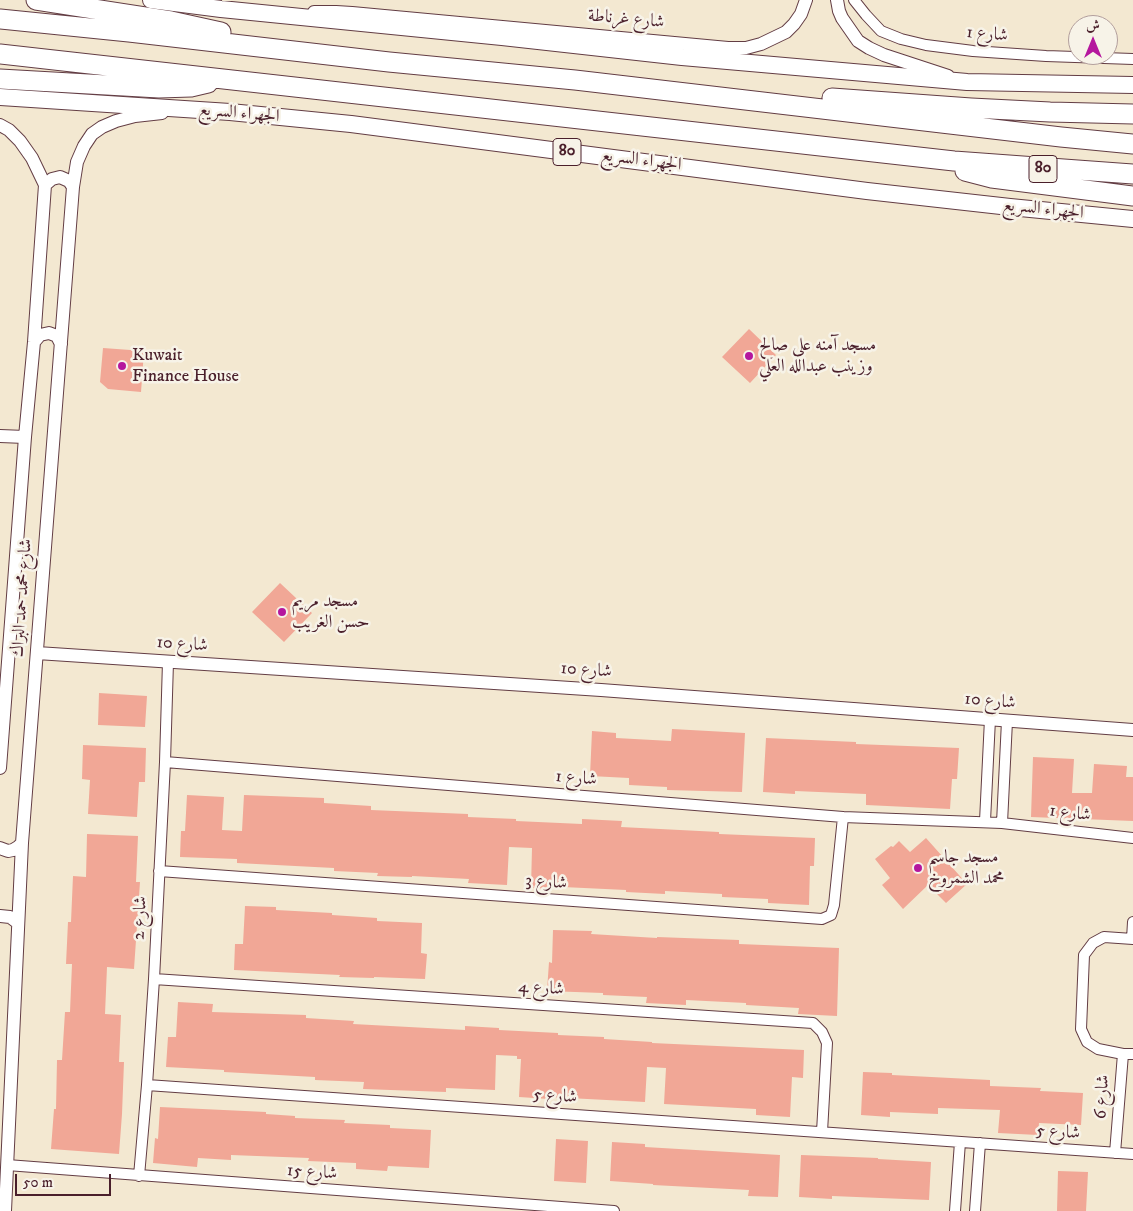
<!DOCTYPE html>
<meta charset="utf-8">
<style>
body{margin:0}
#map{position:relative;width:1133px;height:1211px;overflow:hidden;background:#f3e8d1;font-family:"IM FELL DW Pica",Amiri,serif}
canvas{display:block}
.north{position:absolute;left:1068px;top:15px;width:50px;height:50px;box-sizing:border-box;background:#f7f3e8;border:1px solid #b29e9c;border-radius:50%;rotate:0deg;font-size:14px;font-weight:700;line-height:20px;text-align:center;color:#4a1f2b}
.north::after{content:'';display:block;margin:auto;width:18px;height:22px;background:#b5179e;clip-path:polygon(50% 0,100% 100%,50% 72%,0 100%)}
.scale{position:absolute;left:15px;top:1174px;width:96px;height:22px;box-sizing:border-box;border:2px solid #4a1f2b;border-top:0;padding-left:6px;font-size:15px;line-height:18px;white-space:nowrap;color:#4a1f2b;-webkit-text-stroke:4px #f7f3e8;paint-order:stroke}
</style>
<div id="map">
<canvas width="1133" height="1211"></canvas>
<div class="north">ش</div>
<div class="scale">50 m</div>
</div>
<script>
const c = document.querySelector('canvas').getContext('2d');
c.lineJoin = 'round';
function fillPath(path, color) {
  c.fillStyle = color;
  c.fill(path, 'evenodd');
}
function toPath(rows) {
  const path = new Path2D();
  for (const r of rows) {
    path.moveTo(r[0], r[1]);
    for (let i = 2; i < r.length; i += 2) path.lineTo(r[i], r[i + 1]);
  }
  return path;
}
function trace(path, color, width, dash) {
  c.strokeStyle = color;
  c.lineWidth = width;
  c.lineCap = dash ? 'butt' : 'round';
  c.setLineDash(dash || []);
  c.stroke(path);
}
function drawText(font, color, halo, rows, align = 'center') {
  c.font = font + ' "IM FELL DW Pica",Amiri,serif';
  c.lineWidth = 5;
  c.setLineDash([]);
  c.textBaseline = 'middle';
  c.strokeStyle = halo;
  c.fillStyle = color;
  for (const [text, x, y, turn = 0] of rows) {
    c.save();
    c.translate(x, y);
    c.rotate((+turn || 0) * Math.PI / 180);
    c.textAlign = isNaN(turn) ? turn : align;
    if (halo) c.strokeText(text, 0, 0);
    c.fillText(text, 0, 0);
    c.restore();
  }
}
fillPath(toPath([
 [749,329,776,355,750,383,722,357],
 [103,348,144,351,141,392,108,389,100,382],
 [280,583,312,613,284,642,252,612],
 [99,693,147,696,145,727,98,725],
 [672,729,745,733,742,792,667,790,667,787,629,785,629,778,590,776,592,731,616,733,616,738,671,741],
 [766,738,856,742,856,744,959,748,957,779,952,779,950,809,866,805,866,794,795,791,795,794,763,792],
 [83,745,146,748,145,782,139,782,137,817,88,814,90,780,82,779],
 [1033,757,1074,759,1072,793,1092,793,1094,764,1127,766,1126,777,1133,777,1133,821,1031,817],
 [187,795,224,797,222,830,242,831,244,795,324,798,324,803,371,806,371,810,468,814,468,817,516,819,516,821,582,824,582,819,622,821,621,827,719,832,719,834,815,838,814,866,810,866,809,905,768,903,768,899,722,897,722,894,665,891,665,894,626,892,626,890,563,887,563,889,531,888,532,848,509,847,507,885,468,883,469,879,412,876,412,877,377,876,378,873,334,871,334,868,237,863,237,859,180,857,181,831,185,831],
 [87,834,138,836,136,882,140,882,134,969,107,967,105,1014,121,1015,119,1062,124,1062,122,1114,119,1154,51,1149,54,1109,56,1109,57,1060,62,1060,65,1012,70,1012,72,964,66,964,68,922,71,922,73,876,86,877],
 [926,838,967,884,946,903,928,885,903,909,882,885,890,878,875,859,891,846,893,847,899,841,910,852],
 [245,906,276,907,276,910,332,913,332,915,377,918,377,921,422,923,421,953,427,954,425,979,374,977,374,978,339,977,340,975,234,970,235,944,243,944],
 [553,930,592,931,591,934,657,938,657,937,739,940,739,944,839,948,837,1016,798,1014,799,1008,746,1005,746,1003,686,1000,686,1005,646,1003,647,997,603,995,603,993,547,991,549,962,552,963],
 [178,1002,213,1004,212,1012,306,1015,306,1018,354,1021,353,1024,465,1030,465,1026,499,1028,499,1030,558,1033,558,1035,604,1037,604,1039,652,1042,652,1043,804,1050,803,1078,792,1077,790,1117,756,1115,756,1109,664,1104,666,1068,647,1067,645,1102,549,1097,549,1099,519,1097,521,1059,517,1059,517,1056,496,1055,495,1090,446,1088,446,1092,363,1089,364,1082,315,1080,315,1077,224,1072,224,1070,166,1067,168,1037,176,1037],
 [863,1072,892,1073,892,1075,990,1080,990,1086,1041,1088,1040,1091,1083,1093,1081,1125,1039,1123,1038,1135,998,1133,1000,1110,938,1108,938,1114,890,1112,890,1117,861,1115],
 [160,1107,266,1112,266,1114,295,1116,295,1118,345,1120,344,1123,390,1125,390,1128,431,1130,429,1168,388,1166,387,1171,356,1169,356,1163,308,1161,309,1158,231,1155,231,1160,198,1158,197,1167,153,1163,155,1138,158,1139],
 [556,1139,588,1141,586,1183,554,1181],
 [612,1142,645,1144,645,1147,780,1155,778,1197,748,1196,749,1190,653,1185,653,1184,610,1181],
 [801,1155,878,1158,878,1159,931,1162,929,1200,832,1196,832,1199,799,1197],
 [1058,1171,1088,1172,1086,1211,1057,1211]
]), '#f1a796');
const minor = toPath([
 [854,0,866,15,881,31,901,39,926,45,973,51,1046,56,1133,59],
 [165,762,843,817,1002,823,1133,838],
 [985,821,990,719],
 [1002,823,1007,721],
 [159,871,822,919,831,915,834,905,843,817],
 [1132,939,1133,922],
 [1133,939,1104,937,1093,943,1084,955,1081,1029,1087,1042,1098,1049,1123,1054,1133,1054],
 [154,979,813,1023,822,1032,827,1043,822,1132],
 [147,1085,1133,1154],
 [1115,1153,1123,1054],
 [7,1165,614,1211],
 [139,1176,147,1085,154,979,165,762,168,662],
 [955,1211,960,1142],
 [975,1211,980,1143]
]);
const tertiary = toPath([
 [837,0,839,11,842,18,858,41,869,48,884,55,948,76],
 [314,12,336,12,352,13,728,48,746,48,761,44,786,32,794,24,801,14,806,0],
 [0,125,9,130,20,141,32,158,45,185,34,342,25,437,0,768],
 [45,185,52,179,60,177,69,181,73,187],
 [34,342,40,335,49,333,57,336,61,344],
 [0,436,25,437],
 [37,653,601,690,1133,730],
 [0,848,8,851,13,850,18,847,22,843],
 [0,916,10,917,18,923],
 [5,1211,22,843,73,187,77,162,84,146,92,134,102,127,116,121,135,116,162,113]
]);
const primary = toPath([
 [151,0,221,9,502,37,682,57,967,82,1133,85],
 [0,97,230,112,351,124,867,191,1010,207,1133,219]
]);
const motorway = toPath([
 [36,0,171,21,221,32],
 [0,19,129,32,389,62,575,80,1061,137,1133,144],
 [0,54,954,161,1133,174],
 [0,79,159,88,191,87,208,83],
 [832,98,971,108,1050,112,1133,114],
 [965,171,992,178,1133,196]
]);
trace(minor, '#633d44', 12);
trace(tertiary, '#633d44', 14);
trace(primary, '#633d44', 18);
trace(motorway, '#633d44', 21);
trace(minor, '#fff', 10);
trace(tertiary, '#fff', 12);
trace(primary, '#fff', 16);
trace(motorway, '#fff', 19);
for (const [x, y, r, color] of [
 [749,356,5,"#b5179e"],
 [122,366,5,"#b5179e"],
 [282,612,5,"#b5179e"],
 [918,868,5,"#b5179e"]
]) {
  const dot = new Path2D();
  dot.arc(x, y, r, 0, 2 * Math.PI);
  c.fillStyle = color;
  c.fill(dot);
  trace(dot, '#f7f3e8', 2);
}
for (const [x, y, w] of [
 [567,152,28],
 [1043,169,28]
]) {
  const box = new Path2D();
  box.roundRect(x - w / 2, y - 13.5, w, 27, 4);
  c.fillStyle = '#f7f3e8';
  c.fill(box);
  trace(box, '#4a1f2b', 1);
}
drawText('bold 16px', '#4a1f2b', null, [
 ["80",567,152],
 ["80",1043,169]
]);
drawText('18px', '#4a1f2b', '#f7f3e8', [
 ["شارع غرناطة",626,20,5],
 ["شارع 1",987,35,5],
 ["الجهراء السريع",239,114,5],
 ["الجهراء السريع",641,161,7],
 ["الجهراء السريع",1043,210,6],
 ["شارع محمد حمد البراك",23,598,-86],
 ["شارع 10",182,645,4],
 ["شارع 10",586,671,4],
 ["شارع 10",990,702,5],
 ["شارع 1",576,779,5],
 ["شارع 1",1070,814,7],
 ["شارع 3",546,883,4],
 ["شارع 2",141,918,-87],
 ["شارع 4",541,989,4],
 ["شارع 5",555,1097,4],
 ["شارع 6",1103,1097,-86],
 ["شارع 5",1058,1133,4],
 ["شارع 15",312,1173,4]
]);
drawText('18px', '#4a1f2b', '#f7f3e8', [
 ["مسجد آمنه علي صالح",759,346],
 ["وزينب عبدالله العلي",759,367],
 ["Kuwait",132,356],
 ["Finance House",132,377],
 ["مسجد مريم",292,602],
 ["حسن الغريب",292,623],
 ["مسجد جاسم",928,858],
 ["محمد الشمروخ",928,879]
], 'left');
</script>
